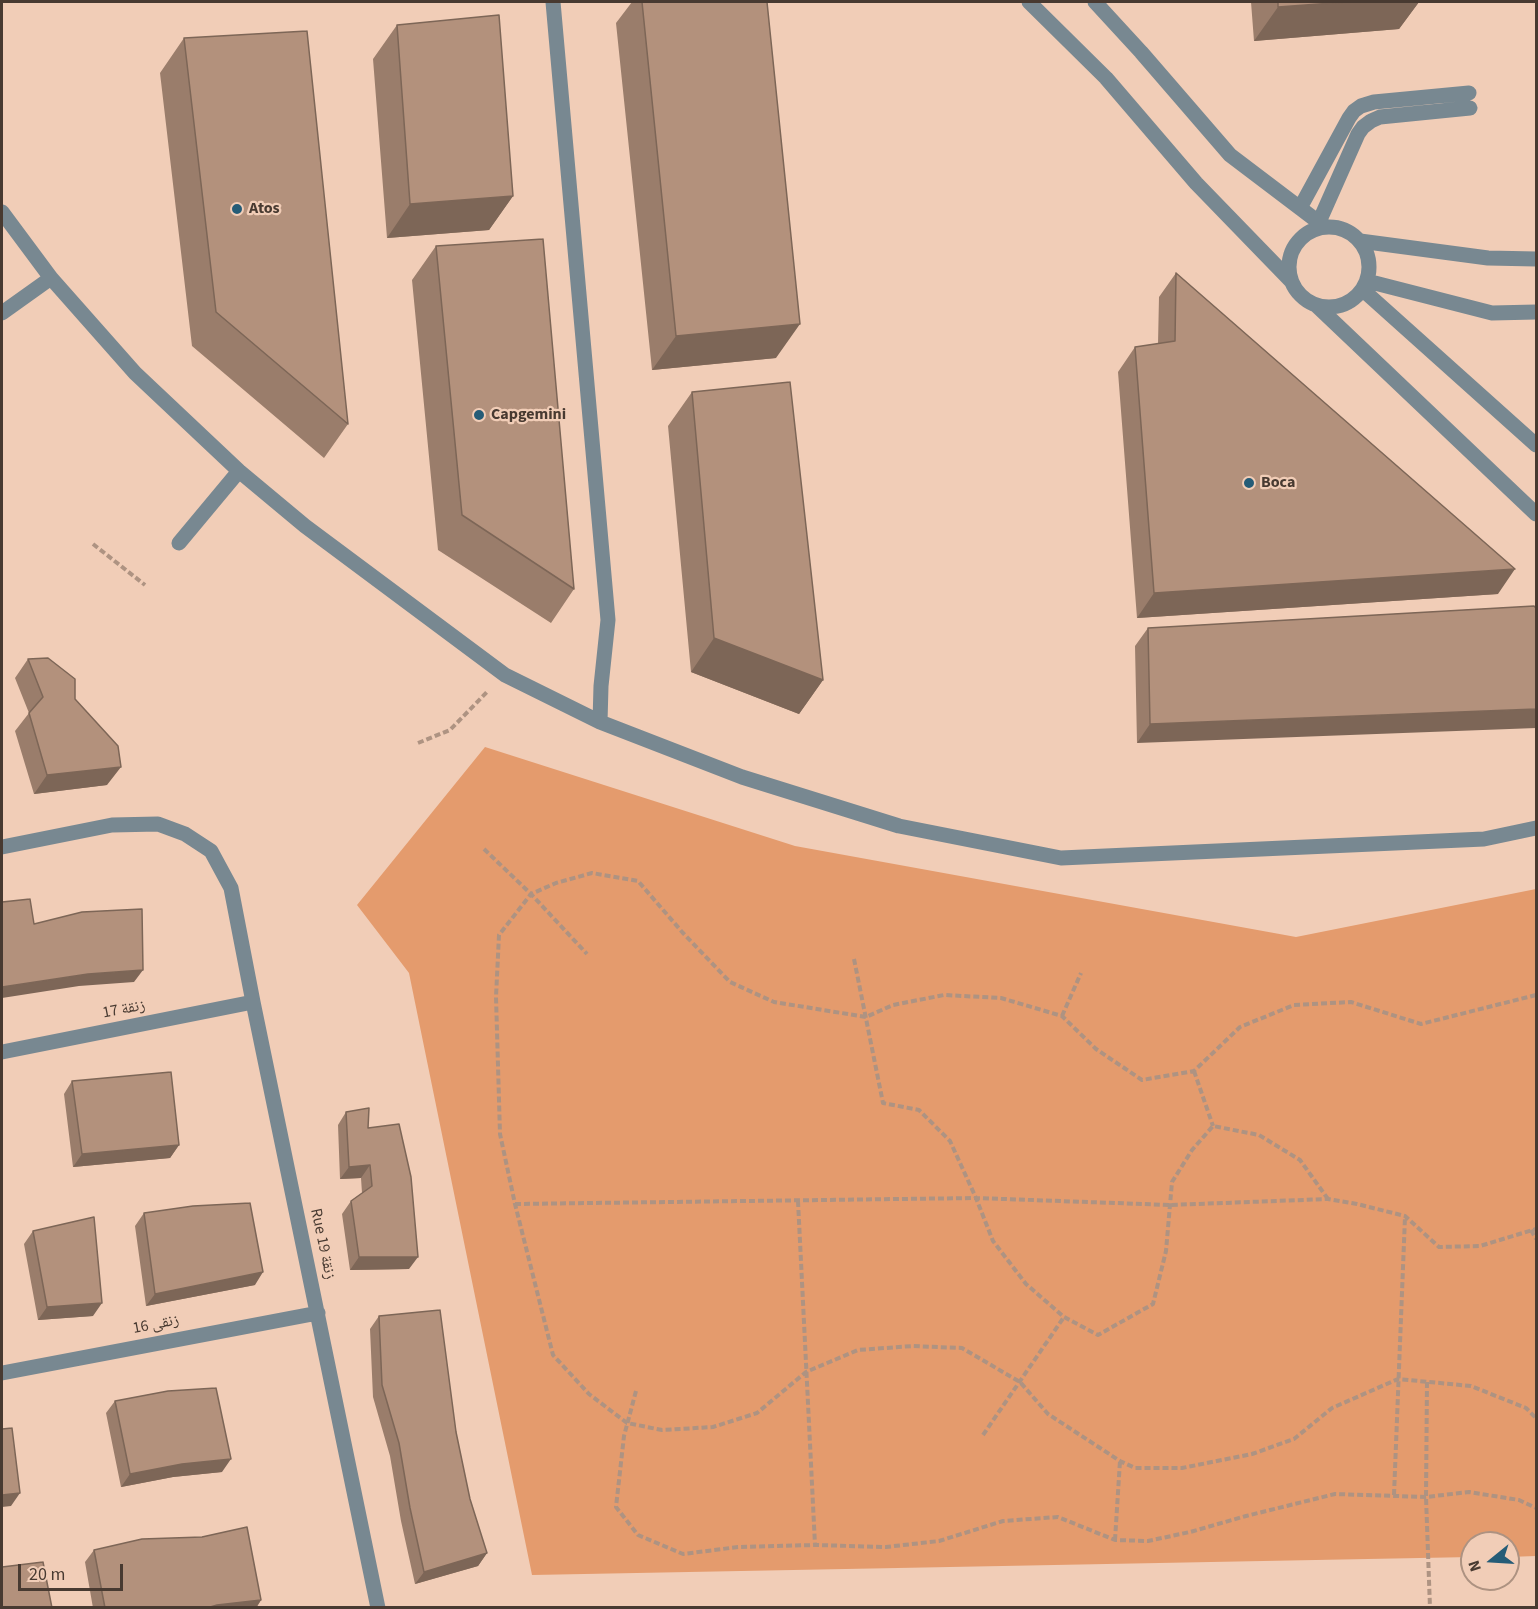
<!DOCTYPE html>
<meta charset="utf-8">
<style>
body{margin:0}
#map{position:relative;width:1538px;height:1609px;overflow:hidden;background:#f1cdb7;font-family:"Source Sans 3",sans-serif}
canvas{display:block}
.frame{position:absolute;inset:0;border:3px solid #483a31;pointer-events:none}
.north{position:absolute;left:1460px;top:1531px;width:60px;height:60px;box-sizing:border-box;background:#f1cdb7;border:2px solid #ad9281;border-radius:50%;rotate:252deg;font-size:16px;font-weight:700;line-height:24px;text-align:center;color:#483a31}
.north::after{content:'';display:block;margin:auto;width:21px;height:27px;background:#255c77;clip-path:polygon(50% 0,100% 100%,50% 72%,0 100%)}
.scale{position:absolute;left:18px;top:1564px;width:105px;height:27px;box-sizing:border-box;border:3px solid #483a31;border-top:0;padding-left:8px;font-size:18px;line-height:21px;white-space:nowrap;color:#483a31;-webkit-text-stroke:4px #f1cdb7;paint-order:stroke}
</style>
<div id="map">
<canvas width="1538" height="1609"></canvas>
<div class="frame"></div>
<div class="north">N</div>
<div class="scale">20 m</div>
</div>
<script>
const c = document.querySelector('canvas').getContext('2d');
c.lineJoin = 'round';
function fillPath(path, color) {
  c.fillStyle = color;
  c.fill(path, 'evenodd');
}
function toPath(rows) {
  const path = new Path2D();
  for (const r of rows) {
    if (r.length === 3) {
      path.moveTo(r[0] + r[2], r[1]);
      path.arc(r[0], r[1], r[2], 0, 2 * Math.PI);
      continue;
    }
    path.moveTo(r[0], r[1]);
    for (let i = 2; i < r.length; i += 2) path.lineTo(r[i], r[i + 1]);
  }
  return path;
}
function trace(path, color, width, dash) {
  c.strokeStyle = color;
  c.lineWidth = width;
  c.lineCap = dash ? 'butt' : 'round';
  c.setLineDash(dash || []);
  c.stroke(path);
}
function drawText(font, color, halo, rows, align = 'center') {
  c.font = font + ' "Source Sans 3","Noto Naskh Arabic",sans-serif';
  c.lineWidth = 4.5;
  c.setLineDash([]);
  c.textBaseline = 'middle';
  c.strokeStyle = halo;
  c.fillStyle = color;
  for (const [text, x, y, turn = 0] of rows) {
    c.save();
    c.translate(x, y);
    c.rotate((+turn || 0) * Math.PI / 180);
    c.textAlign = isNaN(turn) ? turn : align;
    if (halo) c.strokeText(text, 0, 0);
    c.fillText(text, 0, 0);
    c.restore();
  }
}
fillPath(toPath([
 [485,747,795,846,1296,937,1536,889,1536,1556,1508,1557,1508,1543,1472,1543,1472,1557,532,1575,409,973,357,905]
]), '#e49b6d');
trace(toPath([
 [93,544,145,585],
 [418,743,450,730,487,692],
 [484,849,531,894,587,954],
 [854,959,883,1103,919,1110,950,1141,976,1198,993,1241,1026,1284,1064,1317,1098,1335,1153,1304,1166,1251,1172,1182,1192,1150,1213,1126,1259,1135,1300,1160,1328,1199],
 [1536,995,1421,1024,1351,1002,1294,1005,1240,1027,1194,1071,1142,1080,1096,1049,1062,1016,1001,998,944,995,893,1005,866,1017,774,1002,730,982,683,933,638,881,592,873,556,883,531,894,499,935,496,997,500,1134,515,1204,553,1355,589,1394,627,1423,662,1430,713,1427,757,1413,806,1372,858,1350,913,1346,962,1348,1020,1382,1048,1414,1120,1461,1135,1468,1182,1468,1252,1454,1294,1439,1332,1408,1398,1379,1471,1386,1526,1408,1536,1418],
 [1062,1016,1081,973],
 [1194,1071,1213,1126],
 [798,1201,815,1545],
 [515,1204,976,1198,1170,1205,1328,1199,1357,1204,1405,1216,1439,1247,1480,1246,1536,1229],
 [1531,1230,1536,1239],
 [1427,1382,1426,1497,1430,1608],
 [636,1391,624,1436,616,1507,638,1535,683,1554,738,1547,815,1545,886,1547,939,1541,1003,1521,1058,1517,1115,1540,1148,1541,1190,1532,1246,1516,1335,1494,1426,1497,1469,1492,1519,1500,1536,1508],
 [983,1435,1064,1317],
 [1394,1495,1405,1217],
 [1115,1540,1120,1461]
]), '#ae9382', 4, [6, 3]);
trace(toPath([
 [553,2,608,620,601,686,600,722],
 [1029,2,1106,78,1196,183,1292,282],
 [1095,2,1141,52,1230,155,1325,227],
 [1300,208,1349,118,1354,111,1361,106,1374,102,1469,93],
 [2,212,51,278,135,373,239,471,305,526,505,675,600,722,742,777,899,826,1061,858,1484,839,1536,828],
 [1319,222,1358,134,1363,127,1371,121,1380,117,1470,108],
 [1329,267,40],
 [1360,241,1488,258,1536,259],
 [1367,281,1492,313,1536,312],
 [1363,290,1536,445],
 [1316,305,1536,514],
 [2,313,51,278],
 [179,543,239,471],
 [2,847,112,825,158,824,185,834,211,851,231,888,253,1002,378,1608],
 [2,1052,253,1002],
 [2,1373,318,1313]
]), '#788891', 15);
fillPath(toPath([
 [632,2,767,2,776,358,652,370,616,23],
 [1251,2,1419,2,1399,29,1254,41],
 [397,25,513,196,489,230,387,238,373,59],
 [184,38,348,424,324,458,192,346,160,73],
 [436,246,574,589,551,623,438,550,412,280],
 [1176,273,1498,594,1137,618,1118,372,1135,347,1158,344,1159,297],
 [692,392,823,680,799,714,691,672,668,426],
 [1534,606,1137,743,1135,646,1148,628],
 [28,659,75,699,107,785,34,794,15,731,29,713,15,678],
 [72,1081,179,1145,170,1158,73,1167,64,1094],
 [346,1112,368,1128,409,1269,350,1270,342,1214,351,1201,362,1193,361,1178,340,1179,338,1125],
 [144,1213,255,1285,146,1306,135,1226],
 [33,1231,93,1316,38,1320,24,1244],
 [379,1316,456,1432,470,1499,487,1553,478,1566,415,1584,401,1521,390,1456,373,1397,370,1329],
 [115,1401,222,1472,173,1477,121,1487,106,1413],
 [94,1550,261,1600,256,1608,93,1608,85,1562]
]), '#9a7d6b');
fillPath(toPath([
 [1346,2,1419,2,1399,29,1254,41,1278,7],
 [513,196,489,230,387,238,410,204],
 [800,324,776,358,652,370,676,336],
 [1515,569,1498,594,1137,618,1154,593],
 [714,638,823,680,799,714,691,672],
 [1536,709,1536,728,1137,743,1150,724],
 [121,767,107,785,34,794,47,775],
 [143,970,134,982,79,986,2,998,2,987,88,974],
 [179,1145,170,1158,73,1167,82,1154],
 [370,1165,361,1178,340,1179,349,1167],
 [359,1257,418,1257,409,1269,350,1270],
 [263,1272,255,1285,146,1306,155,1294],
 [102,1303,93,1316,38,1320,47,1307],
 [231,1459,222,1472,173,1477,121,1487,130,1474,182,1464],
 [20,1493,11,1506,2,1507,2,1495],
 [487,1553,478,1566,415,1584,424,1572],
 [261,1600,256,1608,207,1608,217,1605]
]), '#7d6657');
const building = toPath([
 [642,2,767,2,800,324,676,336,642,2],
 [1278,2,1346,2,1278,7,1278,2],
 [499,15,513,196,410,204,397,25,499,15],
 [307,31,348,424,216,312,184,38,307,31],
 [543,239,574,589,462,515,436,246,543,239],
 [1176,273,1515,569,1154,593,1135,347,1175,341,1176,273],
 [790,382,823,680,714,638,692,392,790,382],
 [1534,606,1536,608,1536,709,1150,724,1148,628,1534,606],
 [48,658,75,679,75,699,118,746,121,767,47,775,29,713,43,697,28,659,48,658],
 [30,899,34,924,82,912,142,909,143,970,88,974,2,987,2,902,30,899],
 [171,1072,179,1145,82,1154,72,1081,171,1072],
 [369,1108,368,1128,399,1124,411,1177,418,1257,359,1257,351,1201,372,1186,370,1165,349,1167,346,1112,369,1108],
 [250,1203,263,1272,155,1294,144,1213,193,1206,250,1203],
 [94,1217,102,1303,47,1307,33,1231,94,1217],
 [440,1310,456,1432,470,1499,487,1553,424,1572,410,1508,399,1443,382,1385,379,1316,440,1310],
 [216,1388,231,1459,182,1464,130,1474,115,1401,168,1391,216,1388],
 [12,1428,20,1493,2,1495,2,1429,12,1428],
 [247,1527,261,1600,217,1605,207,1608,105,1608,94,1550,142,1539,202,1537,247,1527],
 [43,1562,52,1608,2,1608,2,1567,43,1562]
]);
fillPath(building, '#b3917c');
trace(building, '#7d6657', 1.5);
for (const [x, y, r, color] of [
 [237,209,6,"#255c77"],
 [479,415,6,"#255c77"],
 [1249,483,6,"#255c77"]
]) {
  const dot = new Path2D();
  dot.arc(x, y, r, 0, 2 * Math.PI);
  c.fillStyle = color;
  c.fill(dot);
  trace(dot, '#f1cdb7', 2);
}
drawText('bold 16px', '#483a31', '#f1cdb7', [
 ["Atos",249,209],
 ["Capgemini",491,415],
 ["Boca",1261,483]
], 'left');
drawText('16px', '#483a31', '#f1cdb7', [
 ["زنقة 17",124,1010,-11],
 ["Rue 19 زنقة",322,1244,78],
 ["زنقى 16",156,1325,-11]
]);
</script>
